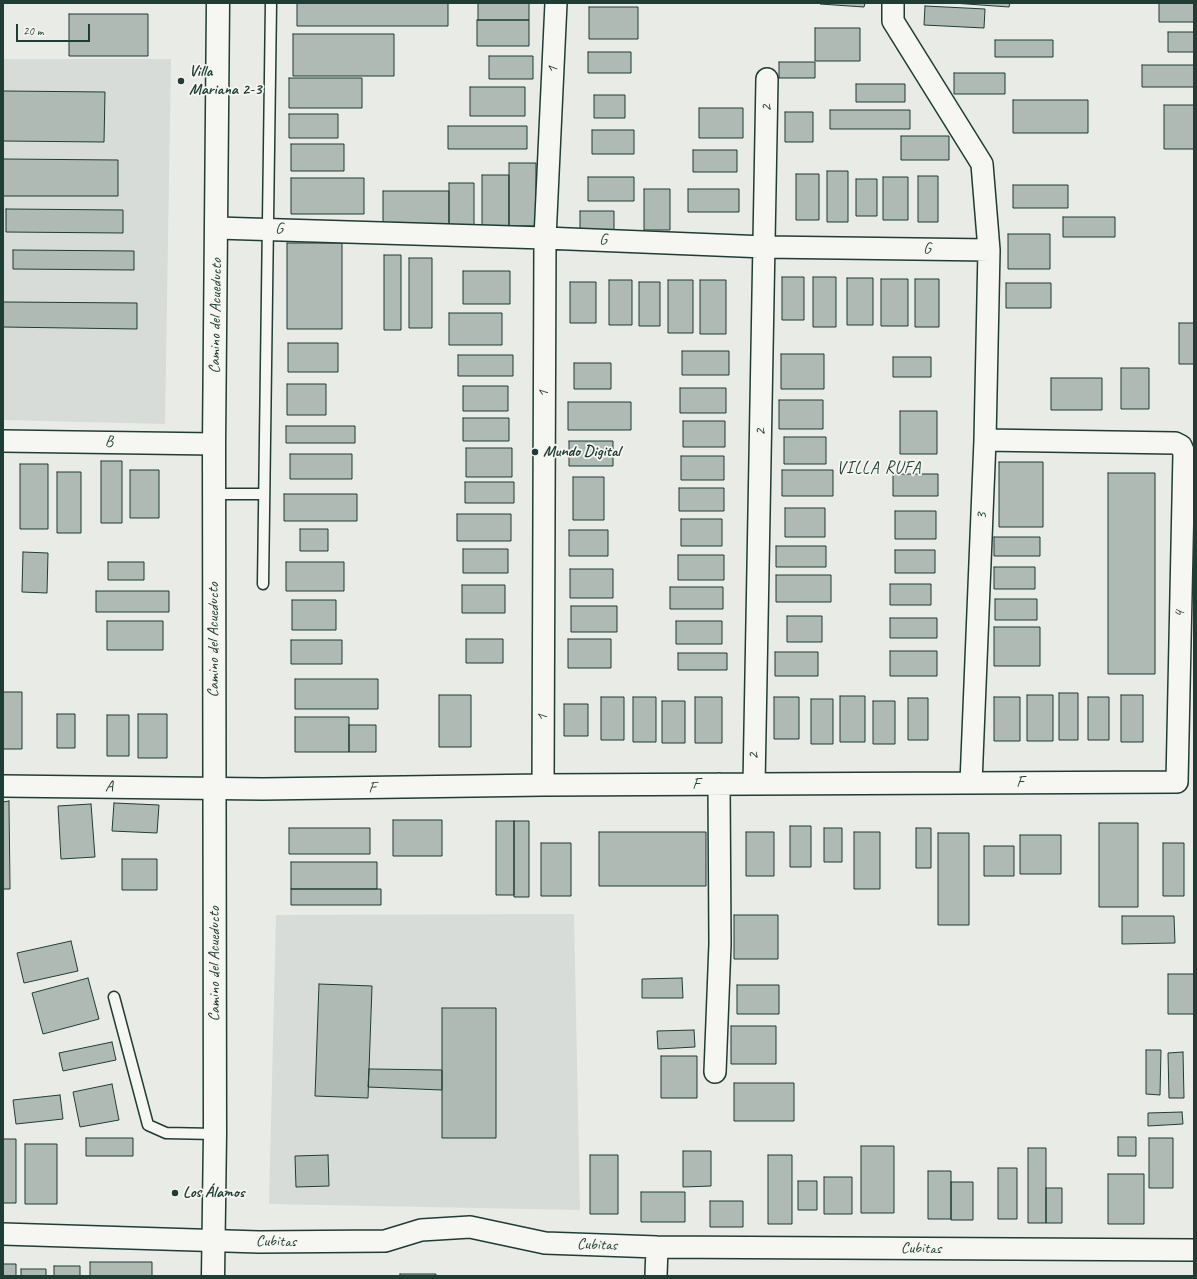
<!DOCTYPE html>
<meta charset="utf-8">
<style>
body{margin:0}
#map{position:relative;width:1197px;height:1279px;overflow:hidden;background:#e9ebe7;font-family:Caveat,sans-serif}
canvas{display:block}
.frame{position:absolute;inset:0;border:4px solid #1f3d34;pointer-events:none}
.scale{position:absolute;left:16px;top:24px;width:74px;height:18px;box-sizing:border-box;border:2px solid #1f3d34;border-top:0;padding-left:5px;font-size:12px;line-height:14px;white-space:nowrap;color:#1f3d34;-webkit-text-stroke:3px #f6f6f2;paint-order:stroke}
</style>
<div id="map">
<canvas width="1197" height="1279"></canvas>
<div class="frame"></div>
<div class="scale">20 m</div>
</div>
<script>
const c = document.querySelector('canvas').getContext('2d');
c.lineJoin = 'round';
function fillPath(path, color) {
  c.fillStyle = color;
  c.fill(path, 'evenodd');
}
function toPath(rows) {
  const path = new Path2D();
  for (const r of rows) {
    path.moveTo(r[0], r[1]);
    for (let i = 2; i < r.length; i += 2) path.lineTo(r[i], r[i + 1]);
  }
  return path;
}
function trace(path, color, width, dash) {
  c.strokeStyle = color;
  c.lineWidth = width;
  c.lineCap = dash ? 'butt' : 'round';
  c.setLineDash(dash || []);
  c.stroke(path);
}
function drawText(font, color, halo, rows, align = 'center') {
  c.font = font + ' Caveat,sans-serif';
  c.lineWidth = 3.5;
  c.setLineDash([]);
  c.textBaseline = 'middle';
  c.strokeStyle = halo;
  c.fillStyle = color;
  for (const [text, x, y, turn = 0] of rows) {
    c.save();
    c.translate(x, y);
    c.rotate((+turn || 0) * Math.PI / 180);
    c.textAlign = isNaN(turn) ? turn : align;
    if (halo) c.strokeText(text, 0, 0);
    c.fillText(text, 0, 0);
    c.restore();
  }
}
fillPath(toPath([
 [3,59,171,59,165,424,3,420],
 [574,914,580,1210,269,1204,276,915]
]), '#d8dcd8');
const building = toPath([
 [297,3,448,3,448,26,297,26,297,3],
 [478,3,529,3,529,20,478,20,478,3],
 [820,3,865,3,864,7,820,4,820,3],
 [953,3,1010,3,1009,7,953,3],
 [1159,3,1194,3,1194,22,1159,22,1159,3],
 [925,6,985,9,984,28,924,25,925,6],
 [589,7,638,7,638,39,589,39,589,7],
 [69,14,148,14,148,56,69,56,69,14],
 [477,20,529,20,529,46,477,46,477,20],
 [815,28,860,28,860,61,815,61,815,28],
 [1168,32,1194,32,1194,52,1168,52,1168,32],
 [293,34,394,34,394,76,293,76,293,34],
 [995,40,1053,40,1053,57,995,57,995,40],
 [588,52,631,52,631,73,588,73,588,52],
 [489,56,533,56,533,79,489,79,489,56],
 [779,62,815,62,815,78,779,78,779,62],
 [1142,65,1194,65,1194,87,1142,87,1142,65],
 [954,73,1005,73,1005,94,954,94,954,73],
 [289,78,362,78,362,108,289,108,289,78],
 [856,84,905,84,905,102,856,102,856,84],
 [470,87,525,87,525,116,470,116,470,87],
 [3,91,105,92,104,142,3,141,3,91],
 [594,95,625,95,625,118,594,118,594,95],
 [1013,100,1088,100,1088,133,1013,133,1013,100],
 [1164,105,1194,105,1194,149,1164,149,1164,105],
 [699,108,743,108,743,138,699,138,699,108],
 [830,110,910,110,910,129,830,129,830,110],
 [785,112,813,112,813,142,785,142,785,112],
 [289,114,338,114,338,138,289,138,289,114],
 [448,126,527,126,527,149,448,149,448,126],
 [592,130,634,130,634,154,592,154,592,130],
 [901,136,949,136,949,160,901,160,901,136],
 [291,144,344,144,344,171,291,171,291,144],
 [693,150,737,150,737,172,693,172,693,150],
 [3,159,118,160,118,196,3,196,3,159],
 [509,163,536,163,536,226,509,226,509,163],
 [827,171,848,171,848,222,827,222,827,171],
 [796,174,819,174,819,220,796,220,796,174],
 [482,175,509,175,509,226,482,226,482,175],
 [918,176,938,176,938,222,918,222,918,176],
 [588,177,634,177,634,201,588,201,588,177],
 [883,177,908,177,908,220,883,220,883,177],
 [291,178,364,178,364,214,291,214,291,178],
 [856,179,877,179,877,216,856,216,856,179],
 [449,183,474,183,474,226,449,226,449,183],
 [1013,185,1068,185,1068,208,1013,208,1013,185],
 [644,189,670,189,670,230,644,230,644,189],
 [688,189,739,189,739,212,688,212,688,189],
 [383,191,449,191,449,226,383,226,383,191],
 [6,209,123,210,123,233,6,232,6,209],
 [580,211,614,211,614,230,580,230,580,211],
 [1063,217,1115,217,1115,237,1063,237,1063,217],
 [1008,234,1050,234,1050,269,1008,269,1008,234],
 [287,243,342,243,342,329,287,329,287,243],
 [13,250,134,251,134,270,13,269,13,250],
 [384,255,401,255,401,330,384,330,384,255],
 [409,258,432,258,432,328,409,328,409,258],
 [463,271,510,271,510,304,463,304,463,271],
 [782,277,804,277,804,320,782,320,782,277],
 [813,277,836,277,836,327,813,327,813,277],
 [847,278,873,278,873,325,847,325,847,278],
 [881,279,908,279,908,326,881,326,881,279],
 [915,279,939,279,939,327,915,327,915,279],
 [609,280,632,280,632,325,609,325,609,280],
 [668,280,693,280,693,333,668,333,668,280],
 [700,280,726,280,726,334,700,334,700,280],
 [570,282,596,282,596,323,570,323,570,282],
 [639,282,660,282,660,326,639,326,639,282],
 [1006,283,1051,283,1051,308,1006,308,1006,283],
 [3,302,137,303,137,329,3,327,3,302],
 [449,313,502,313,502,345,449,345,449,313],
 [1179,323,1194,323,1194,364,1179,364,1179,323],
 [288,343,338,343,338,372,288,372,288,343],
 [682,351,729,351,729,375,682,375,682,351],
 [781,354,824,354,824,389,781,389,781,354],
 [458,355,513,355,513,376,458,376,458,355],
 [893,357,931,357,931,377,893,377,893,357],
 [574,363,611,363,611,389,574,389,574,363],
 [1121,368,1149,368,1149,409,1121,409,1121,368],
 [1051,378,1102,378,1102,410,1051,410,1051,378],
 [287,384,326,384,326,415,287,415,287,384],
 [463,386,508,386,508,411,463,411,463,386],
 [680,388,726,388,726,413,680,413,680,388],
 [779,400,823,400,823,429,779,429,779,400],
 [568,402,631,402,631,430,568,430,568,402],
 [900,411,937,411,937,454,900,454,900,411],
 [463,418,509,418,509,441,463,441,463,418],
 [683,421,725,421,725,447,683,447,683,421],
 [286,426,355,426,355,443,286,443,286,426],
 [784,437,826,437,826,464,784,464,784,437],
 [569,441,613,441,613,466,569,466,569,441],
 [466,448,512,448,512,477,466,477,466,448],
 [290,454,352,454,352,479,290,479,290,454],
 [681,456,724,456,724,480,681,480,681,456],
 [101,461,122,461,122,523,101,523,101,461],
 [999,462,1043,462,1043,527,999,527,999,462],
 [20,464,48,464,48,529,20,529,20,464],
 [130,470,159,470,159,518,130,518,130,470],
 [782,470,833,470,833,496,782,496,782,470],
 [57,472,81,472,81,533,57,533,57,472],
 [1108,473,1155,473,1155,674,1108,674,1108,473],
 [893,474,938,474,938,496,893,496,893,474],
 [573,477,604,477,604,520,573,520,573,477],
 [465,482,514,482,514,503,465,503,465,482],
 [679,488,724,488,724,511,679,511,679,488],
 [284,494,357,494,357,521,284,521,284,494],
 [785,508,825,508,825,537,785,537,785,508],
 [895,511,936,511,936,539,895,539,895,511],
 [457,514,511,514,511,541,457,541,457,514],
 [681,519,722,519,722,546,681,546,681,519],
 [300,529,328,529,328,551,300,551,300,529],
 [569,530,608,530,608,556,569,556,569,530],
 [994,537,1040,537,1040,556,994,556,994,537],
 [776,546,826,546,826,567,776,567,776,546],
 [463,549,508,549,508,573,463,573,463,549],
 [895,550,935,550,935,573,895,573,895,550],
 [23,552,48,553,47,593,22,592,23,552],
 [678,555,724,555,724,580,678,580,678,555],
 [108,562,144,562,144,580,108,580,108,562],
 [286,562,344,562,344,591,286,591,286,562],
 [994,567,1035,567,1035,589,994,589,994,567],
 [570,569,613,569,613,598,570,598,570,569],
 [776,575,831,575,831,602,776,602,776,575],
 [890,584,931,584,931,605,890,605,890,584],
 [462,585,505,585,505,613,462,613,462,585],
 [670,587,723,587,723,609,670,609,670,587],
 [96,591,169,591,169,612,96,612,96,591],
 [995,599,1037,599,1037,620,995,620,995,599],
 [292,600,336,600,336,630,292,630,292,600],
 [571,606,617,606,617,632,571,632,571,606],
 [787,616,822,616,822,642,787,642,787,616],
 [890,618,937,618,937,638,890,638,890,618],
 [107,621,163,621,163,650,107,650,107,621],
 [676,621,722,621,722,644,676,644,676,621],
 [994,627,1040,627,1040,666,994,666,994,627],
 [466,639,503,639,503,663,466,663,466,639],
 [568,639,611,639,611,668,568,668,568,639],
 [291,640,342,640,342,664,291,664,291,640],
 [890,651,937,651,937,676,890,676,890,651],
 [775,652,818,652,818,676,775,676,775,652],
 [678,653,727,653,727,670,678,670,678,653],
 [295,679,378,679,378,709,295,709,295,679],
 [3,692,22,692,22,749,3,749,3,692],
 [1059,693,1078,693,1078,740,1059,740,1059,693],
 [439,695,471,695,471,747,439,747,439,695],
 [1027,695,1053,695,1053,741,1027,741,1027,695],
 [1121,695,1143,695,1143,742,1121,742,1121,695],
 [840,696,865,696,865,742,840,742,840,696],
 [601,697,624,697,624,740,601,740,601,697],
 [633,697,656,697,656,742,633,742,633,697],
 [695,697,722,697,722,743,695,743,695,697],
 [774,697,799,697,799,739,774,739,774,697],
 [994,697,1020,697,1020,741,994,741,994,697],
 [1088,697,1109,697,1109,740,1088,740,1088,697],
 [908,698,928,698,928,740,908,740,908,698],
 [811,699,833,699,833,744,811,744,811,699],
 [662,701,685,701,685,743,662,743,662,701],
 [873,701,895,701,895,744,873,744,873,701],
 [564,704,588,704,588,736,564,736,564,704],
 [57,714,75,714,75,748,57,748,57,714],
 [138,714,167,714,167,758,138,758,138,714],
 [107,715,129,715,129,756,107,756,107,715],
 [295,717,349,717,349,752,295,752,295,717],
 [349,725,376,725,376,752,349,752,349,725],
 [9,801,10,889,3,889,3,802,9,801],
 [114,803,159,805,157,833,112,831,114,803],
 [91,804,95,857,61,859,58,806,91,804],
 [393,820,442,820,442,856,393,856,393,820],
 [496,821,514,821,514,895,496,895,496,821],
 [514,821,529,821,529,897,514,897,514,821],
 [1099,823,1138,823,1138,907,1099,907,1099,823],
 [790,826,811,826,811,867,790,867,790,826],
 [289,828,370,828,370,854,289,854,289,828],
 [824,828,842,828,842,862,824,862,824,828],
 [916,828,931,828,931,868,916,868,916,828],
 [599,832,706,832,706,886,599,886,599,832],
 [746,832,774,832,774,876,746,876,746,832],
 [854,832,880,832,880,889,854,889,854,832],
 [938,833,969,833,969,925,938,925,938,833],
 [1020,835,1061,835,1061,874,1020,874,1020,835],
 [541,843,571,843,571,896,541,896,541,843],
 [1163,843,1184,843,1184,896,1163,896,1163,843],
 [984,846,1014,846,1014,876,984,876,984,846],
 [122,859,157,859,157,890,122,890,122,859],
 [291,862,377,862,377,889,291,889,291,862],
 [291,889,381,889,381,905,291,905,291,889],
 [734,915,778,915,778,959,734,959,734,915],
 [1122,916,1174,916,1175,943,1122,944,1122,916],
 [71,941,78,971,24,983,17,953,71,941],
 [1168,974,1194,974,1194,1014,1168,1014,1168,974],
 [88,978,99,1019,43,1034,32,993,88,978],
 [682,978,683,998,642,998,642,979,682,978],
 [319,984,372,986,368,1098,315,1096,319,984],
 [737,985,779,985,779,1014,737,1014,737,985],
 [442,1008,496,1008,496,1138,442,1138,442,1008],
 [731,1026,776,1026,776,1064,731,1064,731,1026],
 [694,1030,695,1047,658,1049,657,1031,694,1030],
 [112,1042,116,1060,63,1071,59,1053,112,1042],
 [1146,1050,1161,1050,1160,1095,1146,1094,1146,1050],
 [1183,1052,1184,1098,1169,1098,1168,1053,1183,1052],
 [661,1056,697,1056,697,1098,661,1098,661,1056],
 [369,1069,442,1070,442,1090,368,1087,369,1069],
 [734,1083,794,1083,794,1121,734,1121,734,1083],
 [112,1084,119,1120,80,1127,73,1092,112,1084],
 [60,1095,63,1119,16,1124,13,1100,60,1095],
 [1182,1112,1183,1124,1148,1126,1148,1113,1182,1112],
 [1118,1137,1136,1137,1136,1156,1118,1156,1118,1137],
 [86,1138,133,1138,133,1156,86,1156,86,1138],
 [1149,1138,1173,1138,1173,1188,1149,1188,1149,1138],
 [3,1139,16,1139,16,1203,3,1203,3,1139],
 [25,1144,57,1144,57,1204,25,1204,25,1144],
 [861,1146,894,1146,894,1213,861,1213,861,1146],
 [1028,1148,1046,1148,1046,1223,1028,1223,1028,1148],
 [683,1151,711,1151,711,1186,683,1187,683,1151],
 [328,1155,329,1186,296,1187,295,1156,328,1155],
 [590,1155,618,1155,618,1214,590,1214,590,1155],
 [768,1155,792,1155,792,1224,768,1224,768,1155],
 [998,1168,1017,1168,1017,1219,998,1219,998,1168],
 [928,1171,951,1171,951,1219,928,1219,928,1171],
 [1108,1174,1144,1174,1144,1224,1108,1224,1108,1174],
 [824,1177,852,1177,852,1214,824,1214,824,1177],
 [798,1181,817,1181,817,1210,798,1210,798,1181],
 [951,1182,973,1182,973,1220,951,1220,951,1182],
 [1046,1188,1062,1188,1062,1223,1046,1223,1046,1188],
 [641,1192,685,1192,685,1222,641,1222,641,1192],
 [710,1201,743,1201,743,1227,710,1227,710,1201],
 [90,1262,152,1262,152,1276,90,1276,90,1262],
 [3,1264,16,1264,16,1276,3,1276,3,1264],
 [54,1266,80,1266,80,1276,54,1276,54,1266],
 [21,1269,46,1269,46,1276,21,1276,21,1269],
 [400,1274,436,1274,436,1276,400,1276,400,1274]
]);
fillPath(building, '#b0bab5');
trace(building, '#1f3d34', 1);
const lane = toPath([
 [214,494,264,494],
 [263,584,271,3],
 [114,997,148,1125,166,1133,215,1134]
]);
const street = toPath([
 [893,3,893,21,982,164,989,250,985,440,971,783],
 [217,228,545,238,765,247,989,250],
 [3,441,214,444],
 [754,784,767,79],
 [543,785,545,238,556,3],
 [3,786,263,789,543,785,1177,782,1184,453,1181,446,1175,443,985,440],
 [715,1072,720,944,719,784],
 [3,1234,259,1242,385,1241,421,1230,470,1227,545,1243,657,1247,1194,1250],
 [656,1276,657,1247]
]);
const secondary = toPath([
 [213,1276,215,1134,214,444,218,3]
]);
trace(lane, '#1f3d34', 13);
trace(street, '#1f3d34', 24);
trace(secondary, '#1f3d34', 25);
trace(lane, '#f6f6f2', 10);
trace(street, '#f6f6f2', 21);
trace(secondary, '#f6f6f2', 22);
for (const [x, y, r, color] of [
 [181,81,4,"#1f3d34"],
 [535,452,4,"#1f3d34"],
 [175,1193,4,"#1f3d34"]
]) {
  const dot = new Path2D();
  dot.arc(x, y, r, 0, 2 * Math.PI);
  c.fillStyle = color;
  c.fill(dot);
  trace(dot, '#f6f6f2', 1.5);
}
drawText('16px', '#1f3d34', '#f6f6f2', [
 ["1",553,70,-87],
 ["2",767,108,-89],
 ["G",279,229,2],
 ["G",603,240,2],
 ["G",927,249,1],
 ["Camino del Acueducto",216,316,-89],
 ["1",544,394,-90],
 ["2",761,432,-89],
 ["B",109,442,1],
 ["3",982,516,-88],
 ["4",1180,614,-89],
 ["Camino del Acueducto",214,640,-90],
 ["1",543,718,-90],
 ["2",754,756,-89],
 ["F",1020,782],
 ["F",696,784],
 ["A",109,787,1],
 ["F",372,788,-1],
 ["Camino del Acueducto",215,964,-90],
 ["Cubitas",276,1242],
 ["Cubitas",597,1245,2],
 ["Cubitas",921,1249]
]);
drawText('bold 16px', '#1f3d34', '#f6f6f2', [
 ["Villa",189,72],
 ["Mariana 2-3",189,90],
 ["Mundo Digital",543,452],
 ["Los Álamos",183,1193]
], 'left');
c.letterSpacing = '1px';
drawText('17px', '#1f3d34', '#f6f6f2', [
 ["VILLA RUFA",879,469]
]);
c.letterSpacing = '0px';
</script>
